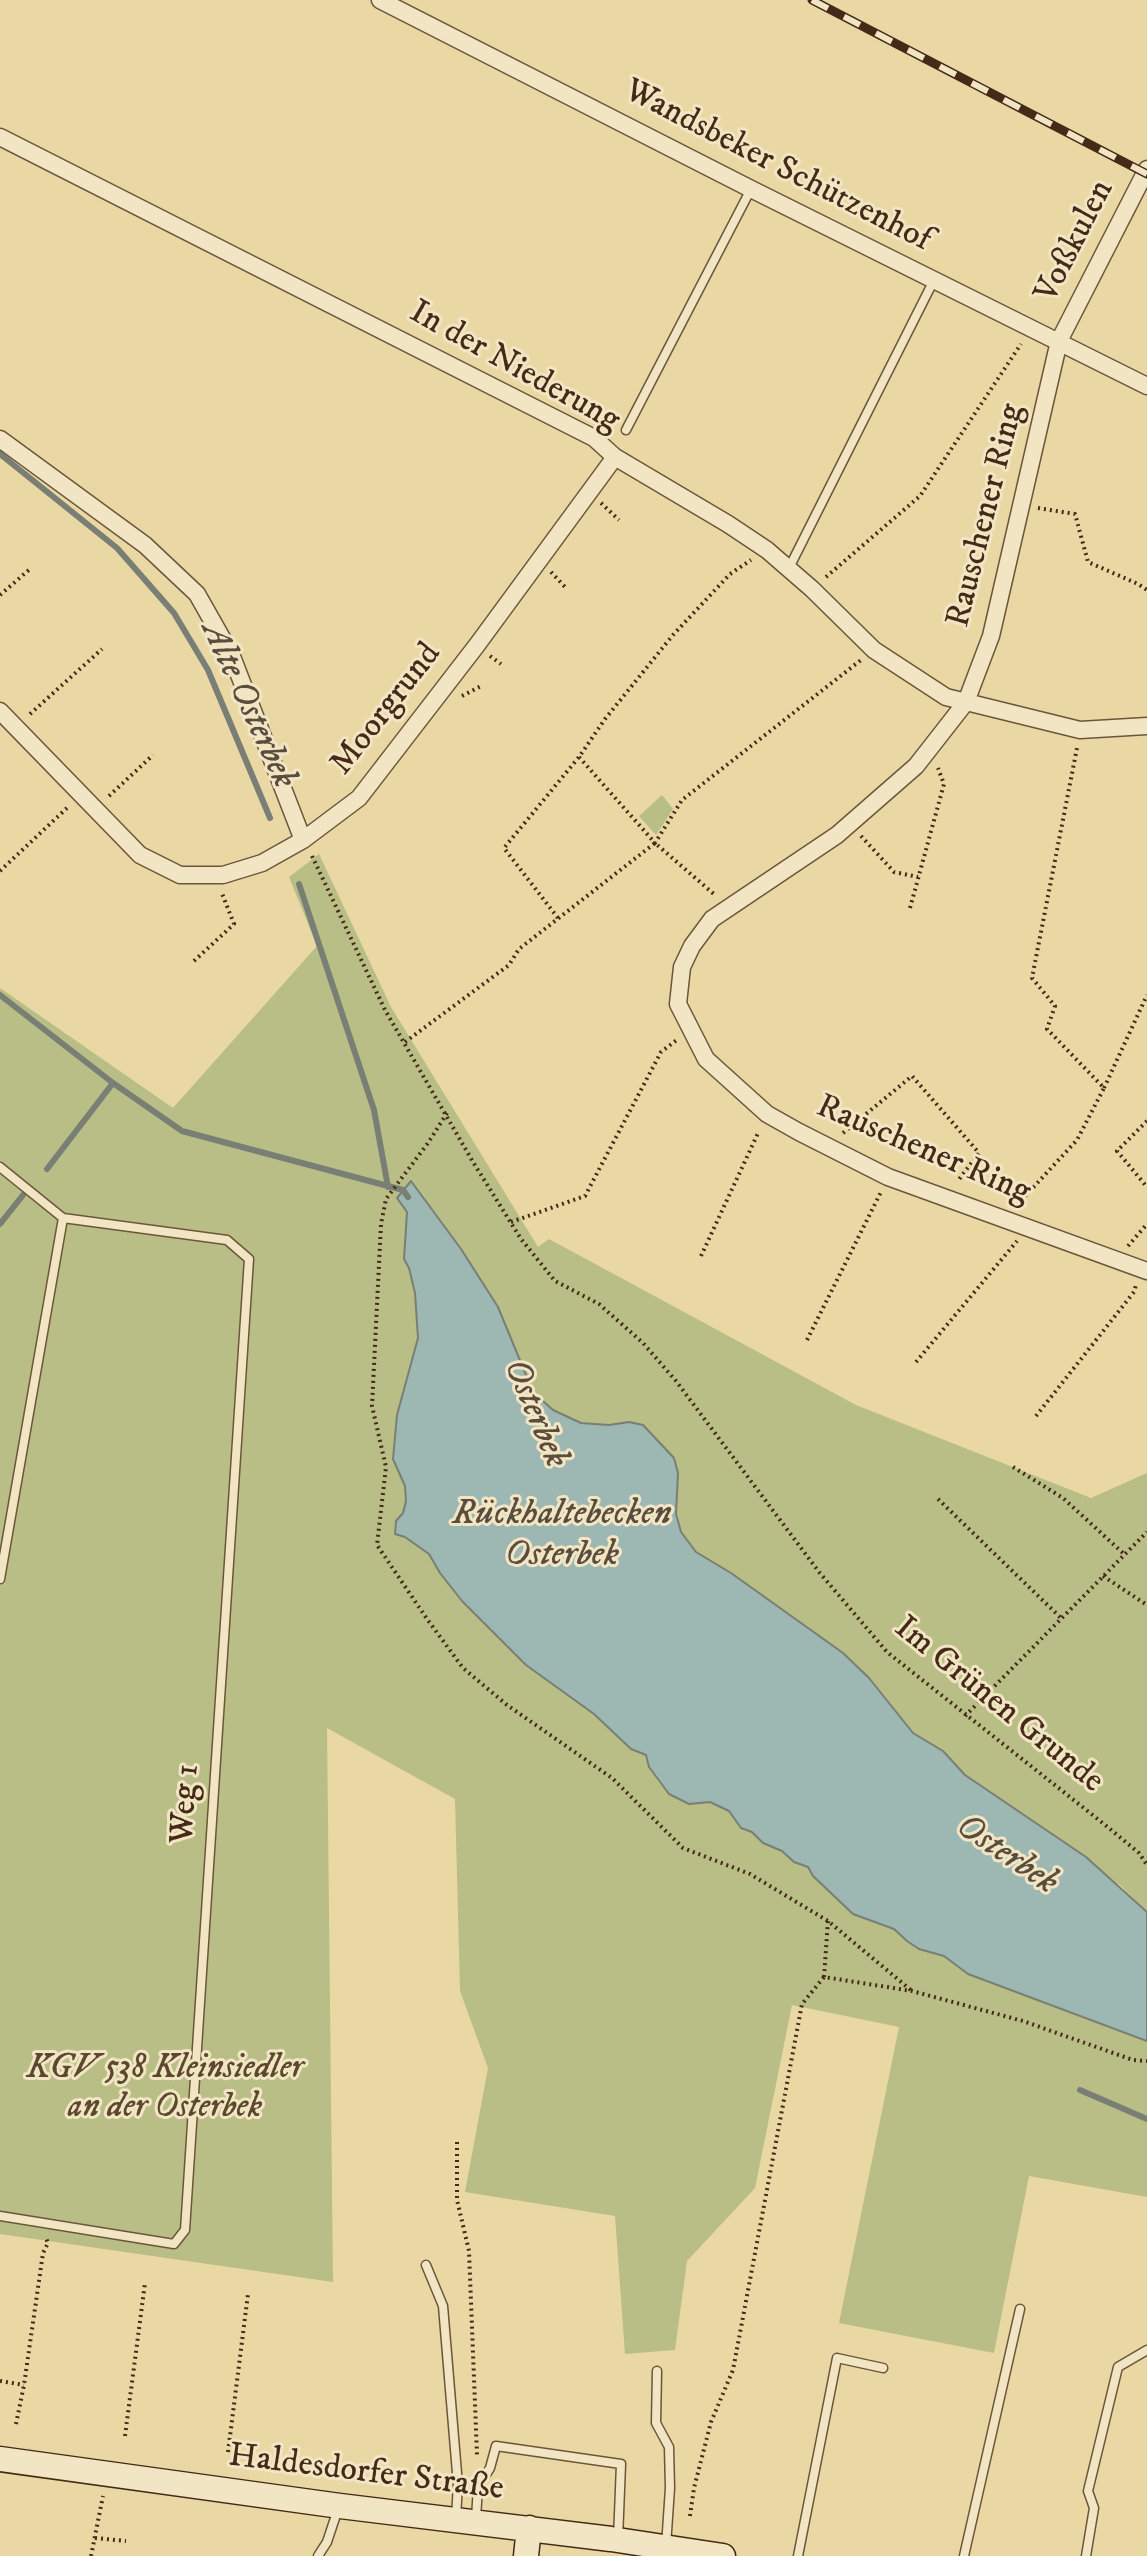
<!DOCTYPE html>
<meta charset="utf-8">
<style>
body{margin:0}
canvas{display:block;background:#e9d7a4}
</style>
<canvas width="1147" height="2556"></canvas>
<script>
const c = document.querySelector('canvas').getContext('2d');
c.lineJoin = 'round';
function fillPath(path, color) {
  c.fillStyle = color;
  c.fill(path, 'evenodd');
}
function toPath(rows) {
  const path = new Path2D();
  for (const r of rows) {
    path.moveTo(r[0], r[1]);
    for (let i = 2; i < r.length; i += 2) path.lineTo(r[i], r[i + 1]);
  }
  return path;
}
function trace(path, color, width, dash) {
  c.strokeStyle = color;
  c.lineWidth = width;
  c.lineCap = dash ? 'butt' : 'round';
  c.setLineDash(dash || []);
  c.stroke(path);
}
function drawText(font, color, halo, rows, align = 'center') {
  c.font = font + ' "IM FELL DW Pica",serif';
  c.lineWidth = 6;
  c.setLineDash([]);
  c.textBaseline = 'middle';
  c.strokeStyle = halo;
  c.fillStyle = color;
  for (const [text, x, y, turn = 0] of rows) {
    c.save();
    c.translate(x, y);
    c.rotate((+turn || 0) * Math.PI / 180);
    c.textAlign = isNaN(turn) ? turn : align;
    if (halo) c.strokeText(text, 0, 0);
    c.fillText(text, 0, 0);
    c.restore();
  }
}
fillPath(toPath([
 [662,795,673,809,656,835,639,816],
 [319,854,391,1007,538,1247,549,1239,856,1405,1091,1498,1147,1473,1147,1912,1121,1886,965,1775,943,1751,913,1733,869,1678,843,1653,731,1573,696,1552,681,1532,676,1514,678,1473,629,1422,609,1425,581,1423,553,1410,533,1392,411,1182,397,1198,407,1212,404,1259,409,1268,415,1293,418,1338,397,1415,400,1473,405,1486,406,1501,403,1513,396,1521,395,1534,405,1537,429,1554,440,1573,462,1601,526,1665,594,1714,631,1749,646,1755,649,1767,659,1783,689,1804,710,1802,729,1811,741,1828,752,1832,763,1843,782,1851,794,1862,808,1867,813,1876,853,1914,894,1929,907,1941,919,1949,944,1956,968,1974,1147,2041,1147,2197,1029,2176,994,2353,839,2323,899,2027,792,2005,755,2188,687,2261,675,2350,625,2354,615,2216,465,2192,488,2068,460,1991,455,1799,327,1728,333,2282,0,2234,0,988,173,1108,317,946,289,877]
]), '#b8be85');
const water = toPath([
 [411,1181,461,1249,498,1307,533,1392,553,1410,581,1423,609,1425,629,1422,643,1425,674,1458,678,1473,676,1514,681,1532,696,1552,731,1573,843,1653,869,1678,913,1733,943,1751,965,1775,1086,1857,1147,1912,1147,2041,968,1974,944,1956,919,1949,907,1941,894,1929,853,1914,813,1876,808,1867,794,1862,782,1851,763,1843,752,1832,741,1828,729,1811,710,1802,689,1804,669,1794,649,1767,646,1755,631,1749,594,1714,526,1665,462,1601,440,1573,429,1554,405,1537,395,1534,396,1521,403,1513,406,1501,405,1486,393,1459,397,1415,418,1338,415,1293,409,1268,404,1259,407,1212,397,1198,411,1181]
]);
fillPath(water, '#9db7b2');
trace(water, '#797f74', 2);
trace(toPath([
 [0,454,117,548,174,613,208,670,270,818],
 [299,884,374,1110,388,1187],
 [0,995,113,1083,182,1131,403,1190,408,1197],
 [47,1169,113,1083],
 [0,1224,23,1195],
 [1080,2090,1147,2119]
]), '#797f74', 6);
const lane = toPath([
 [626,430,751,189],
 [789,568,934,280],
 [0,1167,63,1218,227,1240,249,1259,185,2230,174,2244,0,2216],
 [0,1579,63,1218],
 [426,2265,443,2306,458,2485,456,2517],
 [657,2371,656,2423,669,2447,670,2488,666,2546],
 [476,2518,478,2487,490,2468,496,2446,621,2464,618,2539],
 [318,2556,327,2542,338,2509],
 [798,2556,837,2358,883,2368],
 [964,2556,1020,2309],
 [1086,2556,1094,2508,1088,2491,1118,2367,1147,2350]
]);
const street = toPath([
 [380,0,751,189,1147,386],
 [0,137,594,438,615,457,728,524,767,550,812,589,874,650,946,697,1080,730,1147,726],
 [1147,169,1059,341,991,636,966,702,916,766,837,835,712,919,692,946,682,967,678,1004,706,1059,767,1114,799,1132,888,1177,1147,1271],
 [0,439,145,545,197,594,231,654,303,840],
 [0,711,140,855,180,875,223,875,262,863,303,840,359,798,477,645,615,457]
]);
const secondary = toPath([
 [0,2459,340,2506,611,2539,723,2556],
 [526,2556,529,2528]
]);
trace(lane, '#6d553a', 11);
trace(street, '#6d553a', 19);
trace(secondary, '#442a17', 27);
trace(toPath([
 [601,503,619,520],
 [1038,508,1075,514,1088,562,1138,584,1147,590],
 [551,572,566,588],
 [826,577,920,496,1021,344],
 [0,595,30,569],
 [490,656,501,664],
 [462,696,481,686],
 [30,714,102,649],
 [579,757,655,843,682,800,861,660],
 [109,796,153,755],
 [861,836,894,872,918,877],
 [312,856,385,1010,473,1162,521,1239,555,1281,599,1304,643,1343,676,1381,819,1572,887,1652,1104,1824,1139,1853,1147,1865],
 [0,871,68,807],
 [910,908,944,784,938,768],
 [558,918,504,848,579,757,605,719,673,635,730,574,751,560],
 [194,961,234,924,221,891],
 [405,1042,509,965,519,949,655,843,715,895],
 [1104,1088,1147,995],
 [447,1113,428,1143,386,1199,381,1224,372,1406,386,1467,377,1545,427,1619,463,1668,507,1705,612,1778,683,1848,750,1874,828,1921,912,1991],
 [1147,1121,1117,1151,1147,1187],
 [843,1133,912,1076,979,1153,957,1182],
 [1017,1205,1077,1140,1104,1088,1047,1029,1055,1006,1032,978,1077,748],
 [511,1222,585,1196,661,1052,678,1039],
 [1128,1246,1147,1224],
 [701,1256,759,1131],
 [807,1340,881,1192],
 [916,1362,1017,1241],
 [1036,1416,1134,1292,1136,1285],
 [1013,1467,1063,1498,1124,1554],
 [938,1499,1061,1618],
 [1103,1576,1147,1605],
 [965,1716,1147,1532],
 [824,1977,828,1921],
 [457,2142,457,2200,469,2251,477,2455],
 [0,2381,24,2385],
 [16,2424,24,2385,43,2253,48,2243,45,2236],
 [125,2436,145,2283],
 [228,2452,248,2294],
 [690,2516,694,2488,711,2422,733,2370,802,2004,824,1977,912,1991,1023,2021,1133,2060,1147,2061],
 [95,2538,126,2541],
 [91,2556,103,2496]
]), '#442a17', 4, [2, 4]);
trace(lane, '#f1e5c4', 8);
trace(street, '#f1e5c4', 16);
trace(secondary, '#f1e5c4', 24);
const rail = toPath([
 [812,0,1147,174]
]);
trace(rail, '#442a17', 9);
trace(rail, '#f1e5c4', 6, [18]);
drawText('34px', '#442a17', '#f1e5c4', [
 ["Wandsbeker Schützenhof",777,167,27],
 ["Voßkulen",1076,242,-63],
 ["In der Niederung",514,368,29],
 ["Rauschener Ring",987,516,-76],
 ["Moorgrund",387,710,-52],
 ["Rauschener Ring",923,1151,23],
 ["Im Grünen Grunde",998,1706,39],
 ["Weg 1",187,1804,-86],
 ["Haldesdorfer Straße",366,2474,7]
]);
drawText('italic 34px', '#5b482d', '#f1e5c4', [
 ["KGV 538 Kleinsiedler",165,2070],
 ["an der Osterbek",165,2109]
]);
drawText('italic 36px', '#5a4d3e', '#f1e5c4', [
 ["Alte Osterbek",247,706,65],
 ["Osterbek",534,1414,67],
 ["Rückhaltebecken",562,1516],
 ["Osterbek",562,1557],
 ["Osterbek",1006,1856,34]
]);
</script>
